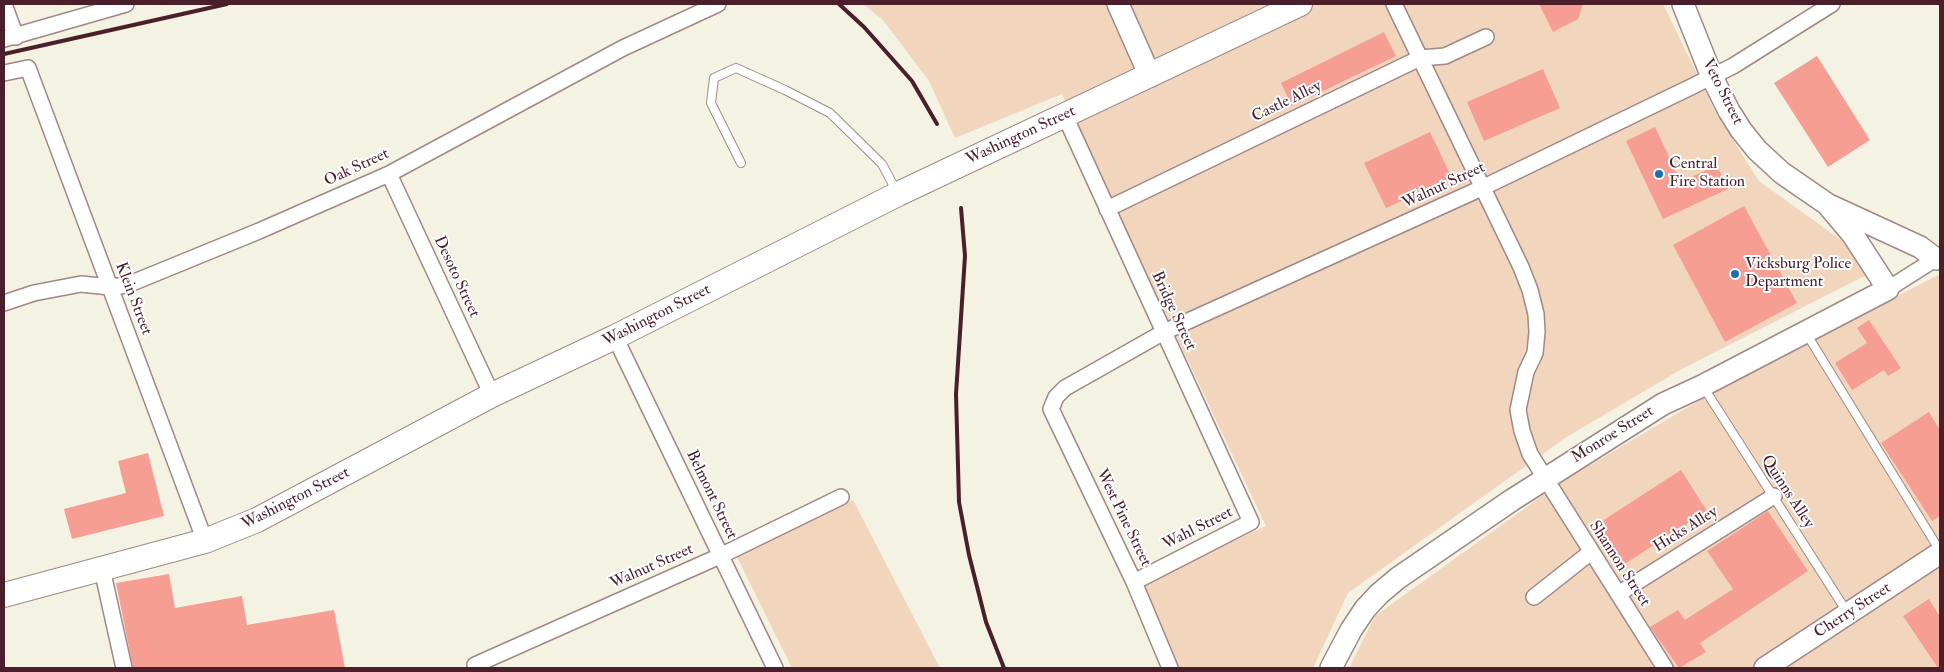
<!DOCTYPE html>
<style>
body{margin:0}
#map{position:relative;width:1944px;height:672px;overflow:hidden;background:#f4f2e2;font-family:"IM FELL Double Pica",serif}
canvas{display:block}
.frame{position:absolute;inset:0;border:5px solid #4a1f2b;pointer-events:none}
</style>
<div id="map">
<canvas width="1944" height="672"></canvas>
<div class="frame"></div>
</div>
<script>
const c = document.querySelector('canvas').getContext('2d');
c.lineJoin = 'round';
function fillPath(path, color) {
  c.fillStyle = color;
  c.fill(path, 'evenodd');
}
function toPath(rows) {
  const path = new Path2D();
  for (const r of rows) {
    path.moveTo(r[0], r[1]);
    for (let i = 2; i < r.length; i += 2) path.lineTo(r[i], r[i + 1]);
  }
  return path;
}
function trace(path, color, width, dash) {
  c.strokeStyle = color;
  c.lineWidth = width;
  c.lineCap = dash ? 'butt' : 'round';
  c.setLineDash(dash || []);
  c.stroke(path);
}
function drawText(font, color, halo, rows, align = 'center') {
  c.font = font + ' "IM FELL Double Pica",serif';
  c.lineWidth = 4;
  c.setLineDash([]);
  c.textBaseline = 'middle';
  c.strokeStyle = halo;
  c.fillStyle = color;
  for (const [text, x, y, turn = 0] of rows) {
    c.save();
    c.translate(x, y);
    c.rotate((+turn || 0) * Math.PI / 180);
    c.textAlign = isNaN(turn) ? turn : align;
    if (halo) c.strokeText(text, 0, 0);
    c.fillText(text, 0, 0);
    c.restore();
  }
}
fillPath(toPath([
 [863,4,1663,4,1716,113,1759,181,1880,268,1680,370,1565,438,1348,593,1313,668,1176,668,1141,584,1266,526,1062,94,955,138,929,81,883,20],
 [1940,274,1940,668,1349,668,1375,616,1560,483,1727,384],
 [853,500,940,668,792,668,736,555]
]), '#f1d5bd');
fillPath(toPath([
 [1539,4,1583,4,1578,19,1553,32],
 [1384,32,1396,56,1292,106,1281,83],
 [1817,56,1870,140,1828,167,1774,83],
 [1543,69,1560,108,1484,141,1467,102],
 [1655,127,1681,182,1717,165,1728,189,1663,219,1626,141],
 [1430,132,1452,178,1386,208,1364,163],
 [1744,206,1797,303,1725,342,1673,245],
 [1869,320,1901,368,1888,376,1884,370,1852,390,1835,363,1867,343,1857,328],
 [1929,412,1940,430,1940,516,1932,521,1881,443],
 [148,453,164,516,72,539,64,509,126,493,118,461],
 [1681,470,1707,511,1623,565,1596,525],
 [1768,511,1808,571,1700,643,1706,652,1679,668,1650,627,1678,610,1685,620,1733,589,1707,551],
 [169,574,175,608,242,596,247,625,334,610,345,668,133,668,116,583],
 [1929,599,1940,617,1940,668,1938,668,1903,616]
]), '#f69e93');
const lane = toPath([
 [741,163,711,103,714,78,736,68,785,90,830,113,882,164,897,192],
 [1806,333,1940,551],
 [1704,388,1847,612]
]);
const street = toPath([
 [4,4,16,37],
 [1394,4,1521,267,1530,290,1536,314,1537,332,1535,353,1526,372,1518,410,1522,431,1530,454,1665,668],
 [4,39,126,4],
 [4,73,28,68,205,541],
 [1065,116,1251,522,1134,582],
 [389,174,492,395],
 [1107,209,1420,58,1445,56,1486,37],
 [1888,289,1940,256],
 [4,303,34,293,81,284,110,287,127,285,259,231,389,174,623,48,718,4],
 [615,337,775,668],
 [102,569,124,668],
 [1618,594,1774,496],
 [1534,597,1591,552],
 [475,665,720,556,841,497],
 [1170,668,1134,582,1051,409,1056,397,1065,388,1164,332,1484,187,1693,86,1733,66,1832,4]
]);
const secondary = toPath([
 [1118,4,1150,76],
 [1831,206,1920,247,1936,259],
 [1331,668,1351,630,1365,609,1379,594,1398,578,1512,500,1663,404,1702,386,1888,289,1853,235,1827,204,1782,173,1757,150,1741,130,1729,111,1712,77,1683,4],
 [1765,668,1940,553]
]);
const primary = toPath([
 [4,595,205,541,257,520,492,395,615,337,898,194,1300,4]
]);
trace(lane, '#9f8886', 10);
trace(street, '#9f8886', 18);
trace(secondary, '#9f8886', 24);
trace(primary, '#9f8886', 26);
trace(lane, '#fff', 8);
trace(street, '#fff', 15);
trace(secondary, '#fff', 21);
trace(primary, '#fff', 24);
trace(toPath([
 [839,4,864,27,912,81,937,124],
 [4,54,227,4],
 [961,208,965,256,956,394,959,502,969,555,986,622,1004,668]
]), '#4a1f2b', 4);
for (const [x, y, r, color] of [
 [1659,174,5,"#1f6fb2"],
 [1735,274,5,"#1f6fb2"]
]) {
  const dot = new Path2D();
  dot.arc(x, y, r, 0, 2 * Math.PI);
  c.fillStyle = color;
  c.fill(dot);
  trace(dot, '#fff', 2);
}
drawText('16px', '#4a1f2b', '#fff', [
 ["Veto Street",1722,92,63],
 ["Castle Alley",1287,102,-26],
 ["Washington Street",1021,136,-25],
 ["Oak Street",357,168,-25],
 ["Walnut Street",1444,186,-25],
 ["Desoto Street",456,277,65],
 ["Klein Street",133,299,69],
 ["Bridge Street",1173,311,65],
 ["Washington Street",657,316,-27],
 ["Monroe Street",1613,435,-32],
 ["Quinns Alley",1787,492,57],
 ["Belmont Street",711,495,64],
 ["Washington Street",296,499,-27],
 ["West Pine Street",1123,518,64],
 ["Wahl Street",1198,529,-27],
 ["Hicks Alley",1686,530,-32],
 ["Shannon Street",1619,564,57],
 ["Walnut Street",652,567,-24],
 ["Cherry Street",1853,611,-33]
]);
drawText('16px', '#4a1f2b', '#fff', [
 ["Central",1669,165],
 ["Fire Station",1669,183],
 ["Vicksburg Police",1745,265],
 ["Department",1745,283]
], 'left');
</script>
